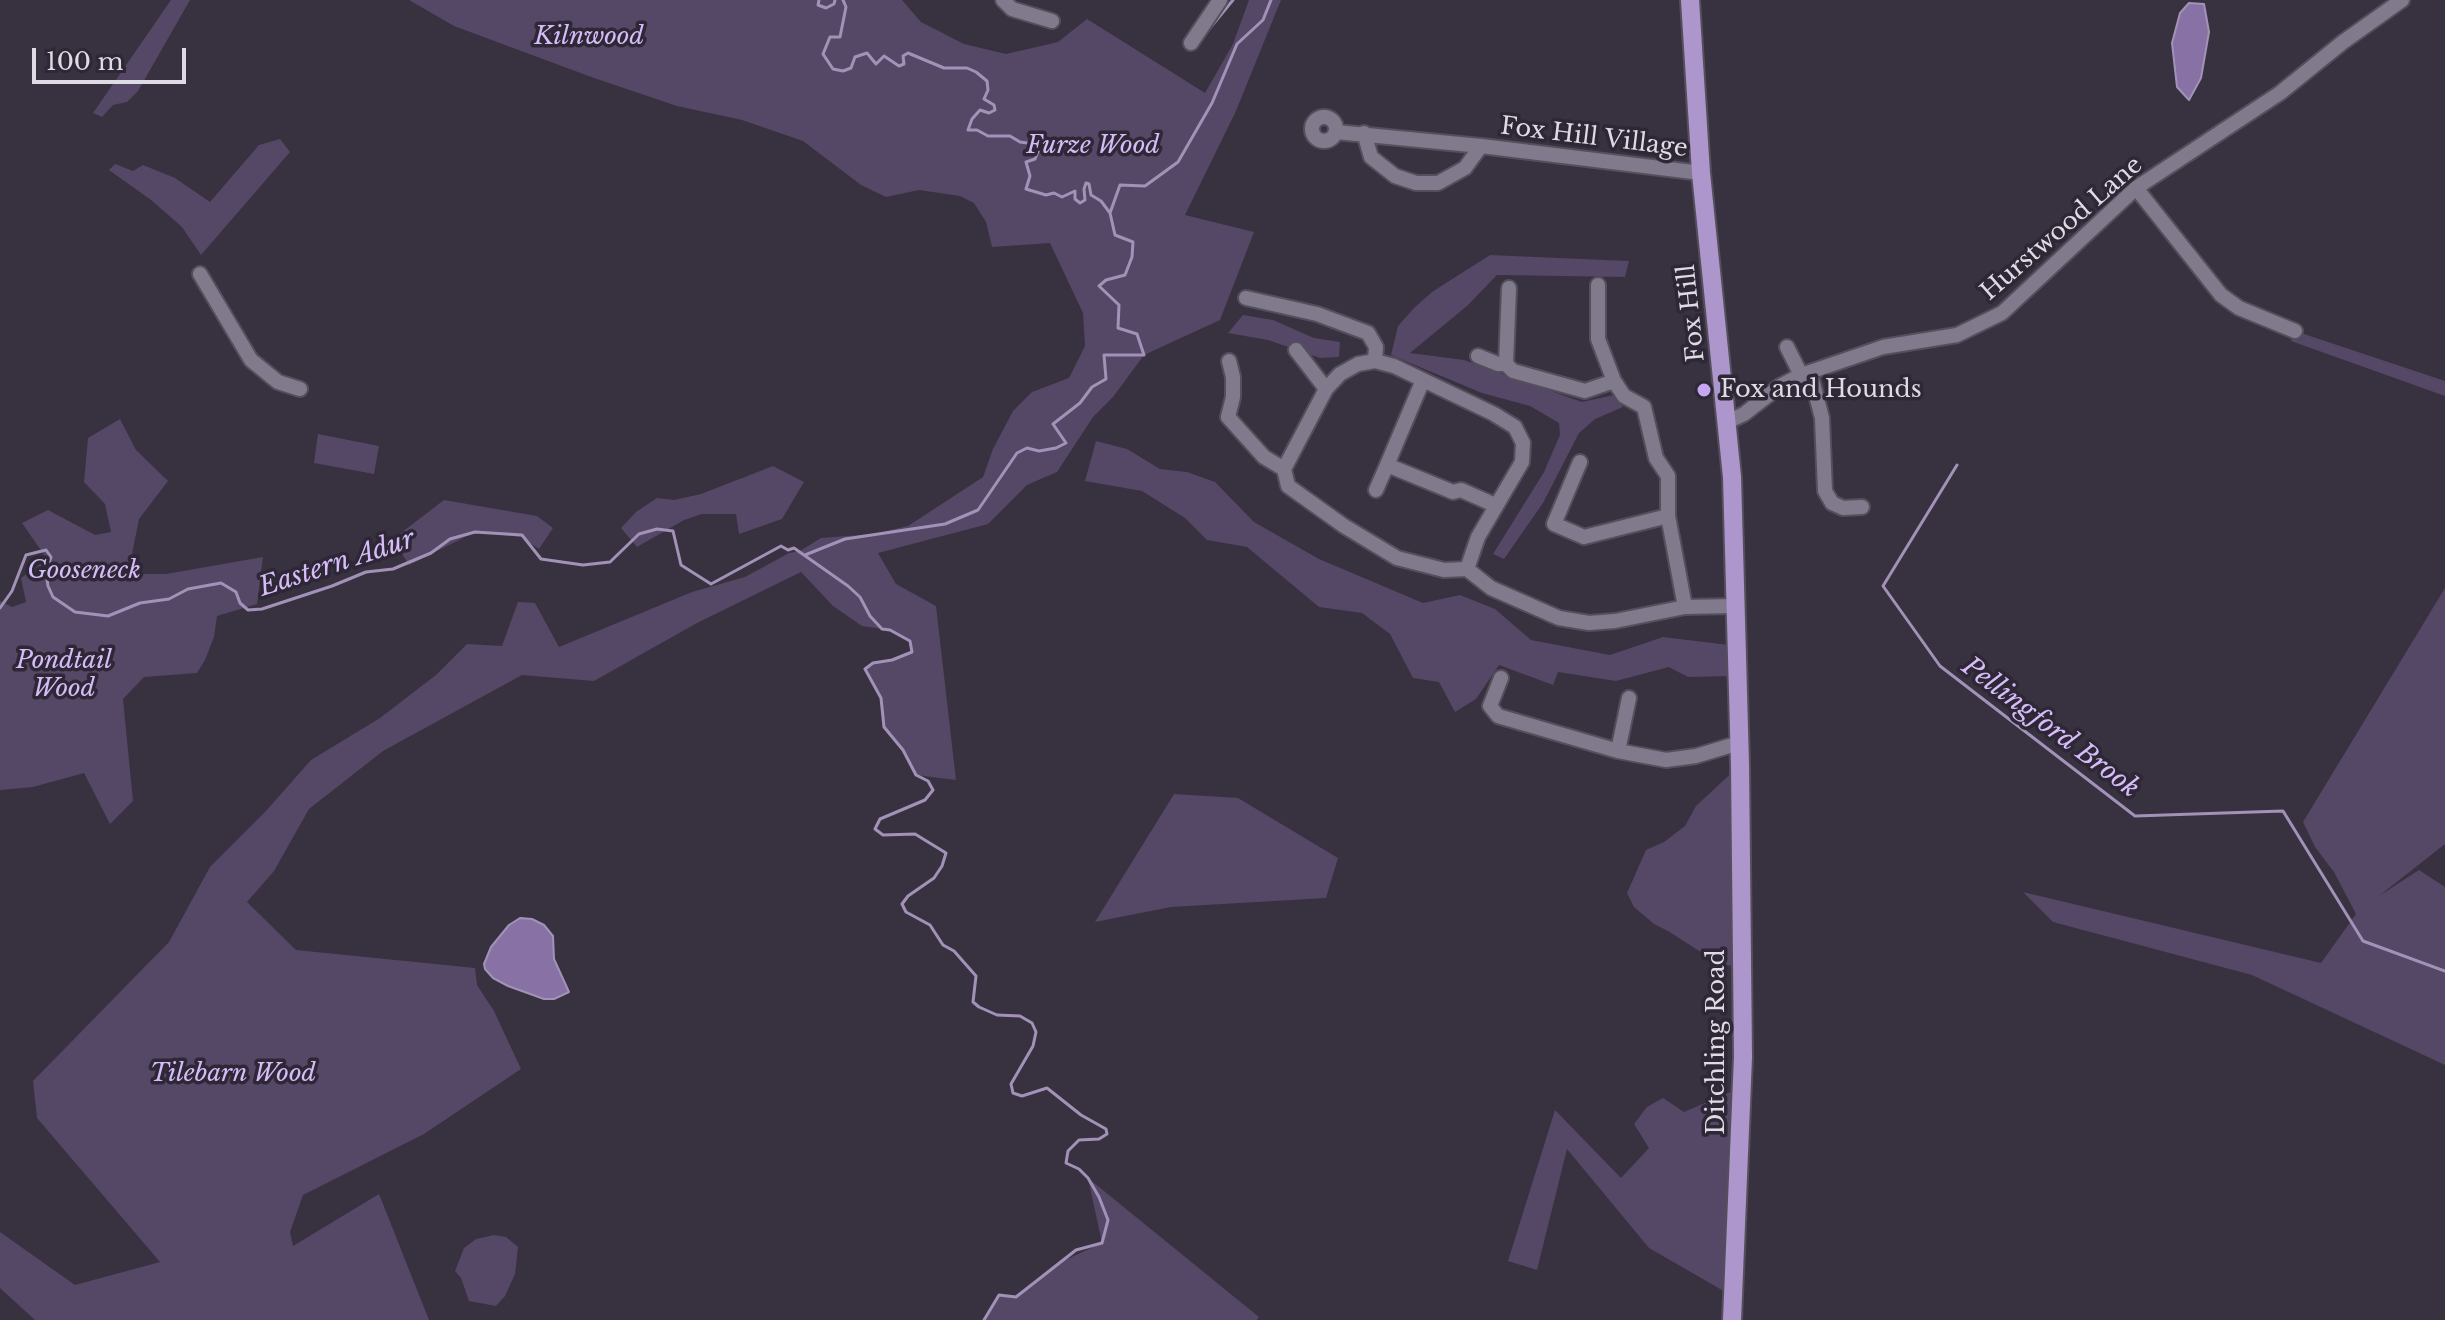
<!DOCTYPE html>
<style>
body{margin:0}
#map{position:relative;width:2445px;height:1320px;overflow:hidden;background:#383140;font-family:"Libre Baskerville",serif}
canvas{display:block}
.scale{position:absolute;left:32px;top:48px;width:154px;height:36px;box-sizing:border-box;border:4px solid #dfdbe4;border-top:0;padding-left:10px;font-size:24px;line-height:28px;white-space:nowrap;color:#dfdbe4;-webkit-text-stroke:6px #2e2736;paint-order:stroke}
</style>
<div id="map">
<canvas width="2445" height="1320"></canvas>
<div class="scale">100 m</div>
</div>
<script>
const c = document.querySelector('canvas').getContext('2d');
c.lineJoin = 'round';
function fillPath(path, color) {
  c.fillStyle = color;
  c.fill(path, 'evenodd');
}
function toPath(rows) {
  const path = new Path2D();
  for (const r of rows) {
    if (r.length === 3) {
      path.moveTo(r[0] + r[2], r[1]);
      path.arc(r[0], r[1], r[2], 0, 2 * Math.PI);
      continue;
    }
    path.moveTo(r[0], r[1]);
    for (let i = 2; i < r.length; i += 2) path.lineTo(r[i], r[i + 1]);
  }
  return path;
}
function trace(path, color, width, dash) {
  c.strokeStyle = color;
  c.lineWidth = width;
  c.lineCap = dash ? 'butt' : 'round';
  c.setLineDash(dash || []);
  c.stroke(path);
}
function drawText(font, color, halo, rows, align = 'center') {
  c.font = font + ' "Libre Baskerville",serif';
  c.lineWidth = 7;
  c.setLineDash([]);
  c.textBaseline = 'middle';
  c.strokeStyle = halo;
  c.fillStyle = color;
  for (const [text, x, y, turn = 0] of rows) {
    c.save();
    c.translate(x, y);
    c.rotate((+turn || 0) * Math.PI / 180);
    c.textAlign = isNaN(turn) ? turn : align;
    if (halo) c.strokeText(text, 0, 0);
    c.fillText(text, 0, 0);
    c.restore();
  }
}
fillPath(toPath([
 [171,0,190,0,138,91,127,102,113,105,102,117,93,113],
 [409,0,902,0,921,22,964,44,1006,54,1058,42,1087,19,1205,93,1233,44,1249,0,1281,0,1236,111,1185,215,1254,232,1220,320,1144,355,1113,397,1093,417,1057,472,1027,485,988,524,878,553,896,584,936,606,956,780,916,775,903,750,884,727,881,698,865,669,873,663,892,660,912,652,910,642,890,630,862,626,833,606,801,572,697,623,594,681,522,675,383,751,309,809,274,871,247,902,296,950,475,968,477,985,494,1011,521,1069,424,1134,303,1195,290,1232,293,1246,379,1194,429,1320,35,1320,0,1288,0,1232,75,1285,160,1262,37,1118,33,1081,169,942,210,867,265,812,311,760,380,718,436,675,467,644,502,646,518,602,535,603,559,647,692,592,745,577,789,553,800,551,821,538,874,534,908,526,983,477,993,449,1013,411,1032,392,1069,378,1085,346,1083,313,1050,243,992,247,986,222,974,203,960,196,919,190,886,197,861,185,803,141,742,120,677,106,594,78,454,26],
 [280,139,290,152,201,255,182,227,151,200,109,170,115,164,133,171,143,165,175,178,210,202,259,145],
 [1490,255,1629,261,1625,277,1497,275,1467,306,1410,353,1464,360,1582,402,1614,395,1623,407,1595,419,1579,433,1543,503,1504,559,1493,554,1544,472,1560,435,1559,423,1530,406,1482,393,1391,355,1398,326,1415,307,1432,292],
 [1243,315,1273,320,1314,338,1340,342,1339,357,1320,358,1268,340,1228,333],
 [2295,331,2445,381,2445,396,2291,341],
 [120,419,136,450,168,481,139,519,128,574,166,574,263,557,257,604,217,616,214,637,205,660,197,673,144,677,123,699,133,801,110,824,84,773,33,787,0,790,0,601,12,607,26,602,21,578,47,559,22,523,48,510,95,535,111,532,105,504,84,482,88,438],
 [318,434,379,446,374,474,314,463],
 [1096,441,1127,449,1160,469,1187,472,1215,482,1254,522,1319,559,1423,603,1460,595,1495,609,1531,640,1610,655,1663,637,1729,645,1729,676,1688,677,1669,667,1616,681,1558,672,1553,685,1499,665,1476,699,1455,712,1439,682,1413,678,1390,634,1362,613,1319,607,1247,547,1207,540,1185,518,1142,491,1085,481],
 [773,466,804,482,782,519,739,534,736,514,702,514,684,520,637,547,621,528,636,512,657,498,674,500,701,494],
 [444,500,537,516,553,528,539,549,521,537,475,532,409,565,393,539],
 [2445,588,2445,844,2379,896,2419,870,2445,887,2445,1065,2252,975,2053,922,2023,892,2321,963,2356,914,2334,872,2315,847,2303,822],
 [1740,765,1741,966,1721,965,1668,931,1654,924,1634,907,1627,893,1646,850,1664,842,1685,826,1696,806],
 [1174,794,1238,798,1338,858,1326,898,1171,907,1095,922],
 [1742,1087,1734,1297,1649,1248,1567,1149,1537,1270,1508,1261,1555,1110,1621,1178,1649,1148,1634,1124,1647,1107,1663,1098,1684,1112],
 [1088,1178,1259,1317,1257,1320,983,1320,999,1295,1017,1297,1065,1260,1102,1243],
 [494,1235,506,1237,518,1247,515,1274,505,1296,496,1306,469,1301,461,1278,455,1271,464,1248,476,1239]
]), '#554766');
const water = toPath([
 [2189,3,2204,4,2209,32,2201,78,2189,100,2177,87,2172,43,2180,13,2189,3],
 [520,918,532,919,544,925,553,936,554,959,569,992,554,999,544,999,508,986,493,978,485,969,484,964,491,947,509,925,520,918]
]);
fillPath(water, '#8872a5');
trace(water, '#a292b8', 2);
trace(toPath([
 [819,0,818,5,826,8,834,4,835,0],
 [1205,34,1233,0],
 [1110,213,1120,185,1145,186,1178,162,1212,103,1237,44,1263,20,1271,0],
 [1957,465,1883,586,1940,666,2135,816,2283,811,2363,941,2445,971],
 [805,555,845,539,945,524,978,510,1017,453,1027,448,1039,451,1056,448,1066,443,1053,424,1080,403,1092,387,1106,379,1104,355,1144,355,1137,334,1118,328,1119,305,1099,286,1106,280,1125,275,1132,257,1133,242,1115,235,1110,213,1101,201,1091,195,1089,184,1086,183,1084,189,1085,200,1080,203,1075,199,1075,191,1062,197,1054,193,1046,195,1026,189,1030,176,1026,162,1035,159,1039,149,1035,144,1020,142,1010,136,988,136,977,130,968,130,972,119,980,110,989,113,995,110,994,105,984,99,988,90,987,81,976,72,967,68,944,68,908,53,903,56,904,64,899,66,884,56,876,64,867,53,855,57,851,68,843,71,833,69,823,54,830,37,840,37,846,7,843,0],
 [0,608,12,591,26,555,46,550,51,557,46,572,48,586,53,597,75,612,108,616,140,603,169,599,188,589,221,583,236,592,240,603,248,610,262,609,332,586,366,572,393,569,431,553,450,539,475,532,522,535,541,559,583,565,610,562,639,534,657,529,673,531,681,565,711,584,781,546,788,550,794,548,848,586,860,597,870,616,882,629,890,630,910,641,912,652,892,660,873,663,865,669,881,698,884,727,903,750,916,775,928,781,933,790,925,800,880,819,875,829,883,835,915,834,946,853,942,866,934,878,908,896,902,904,906,912,930,925,943,945,954,951,976,976,973,1002,979,1007,997,1015,1020,1016,1032,1023,1036,1032,1033,1046,1011,1084,1013,1093,1022,1096,1047,1088,1081,1115,1106,1129,1107,1134,1099,1139,1079,1140,1068,1151,1066,1163,1079,1169,1088,1178,1099,1197,1108,1220,1102,1243,1076,1250,1016,1297,999,1295,984,1320]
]), '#a292b8', 3);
const minor = toPath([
 [1003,0,1012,9,1052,21],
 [1191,43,1220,0],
 [1324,129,12],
 [1336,132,1481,146,1701,173],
 [1364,133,1371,157,1395,176,1416,183,1438,183,1465,168,1481,146],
 [2136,188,2221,295,2239,308,2295,331],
 [200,274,251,360,278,382,300,389],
 [1598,285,1598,339,1614,381,1624,396,1644,407,1656,458,1668,476,1668,516,1685,607],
 [1246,298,1317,314,1368,333,1376,347,1375,361],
 [1787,347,1801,375],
 [1296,350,1326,389],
 [1478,356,1498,364,1506,364,1513,371,1585,391,1614,381],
 [1229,361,1233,377,1233,397,1228,417,1264,457,1284,469,1288,486,1344,526,1397,558,1444,570,1467,569,1491,588,1559,618,1589,623,1615,621,1685,607,1735,606],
 [1506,364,1509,288],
 [1810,372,1822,418,1825,491,1832,503,1843,508,1862,507],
 [1423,380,1387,465,1453,492,1461,490,1495,505],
 [1727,422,1744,414,1780,386,1801,375,1883,347,1957,335,2002,313,2136,188,2280,93,2343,42,2402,0],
 [1580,462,1554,524,1584,537,1668,516],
 [1284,469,1326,389,1340,374,1358,364,1375,361,1394,366,1494,414,1515,427,1523,443,1522,462,1478,537,1467,569],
 [1376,490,1387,465],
 [1501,678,1490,706,1498,716,1618,751,1666,760,1696,756,1739,743],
 [1618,751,1629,698]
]);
const major = toPath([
 [1690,0,1701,173,1732,477,1740,765,1743,1057,1732,1320]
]);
trace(minor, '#554f5c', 18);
trace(major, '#554f5c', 22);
trace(minor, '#817a8c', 14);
trace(major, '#ad96cc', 18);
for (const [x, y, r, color] of [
 [1704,390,8,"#c6a6f0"]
]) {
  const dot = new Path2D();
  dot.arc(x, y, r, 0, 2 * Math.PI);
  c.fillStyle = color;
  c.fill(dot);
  trace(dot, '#2e2736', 3);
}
drawText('italic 24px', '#d5bbf7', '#2e2736', [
 ["Kilnwood",589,37],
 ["Furze Wood",1093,146],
 ["Gooseneck",84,571],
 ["Pondtail",64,661],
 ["Wood",64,689],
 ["Tilebarn Wood",233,1074]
]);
drawText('24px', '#dfdbe4', '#2e2736', [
 ["Fox Hill Village",1594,138,7],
 ["Hurstwood Lane",2062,229,-41],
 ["Fox Hill",1692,313,-96],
 ["Ditchling Road",1717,1042,-90]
]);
drawText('24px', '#dfdbe4', '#2e2736', [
 ["Fox and Hounds",1720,390]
], 'left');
drawText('italic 26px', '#d6bcf9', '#2e2736', [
 ["Eastern Adur",337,564,-18],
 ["Pellingford Brook",2050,728,37]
]);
</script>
